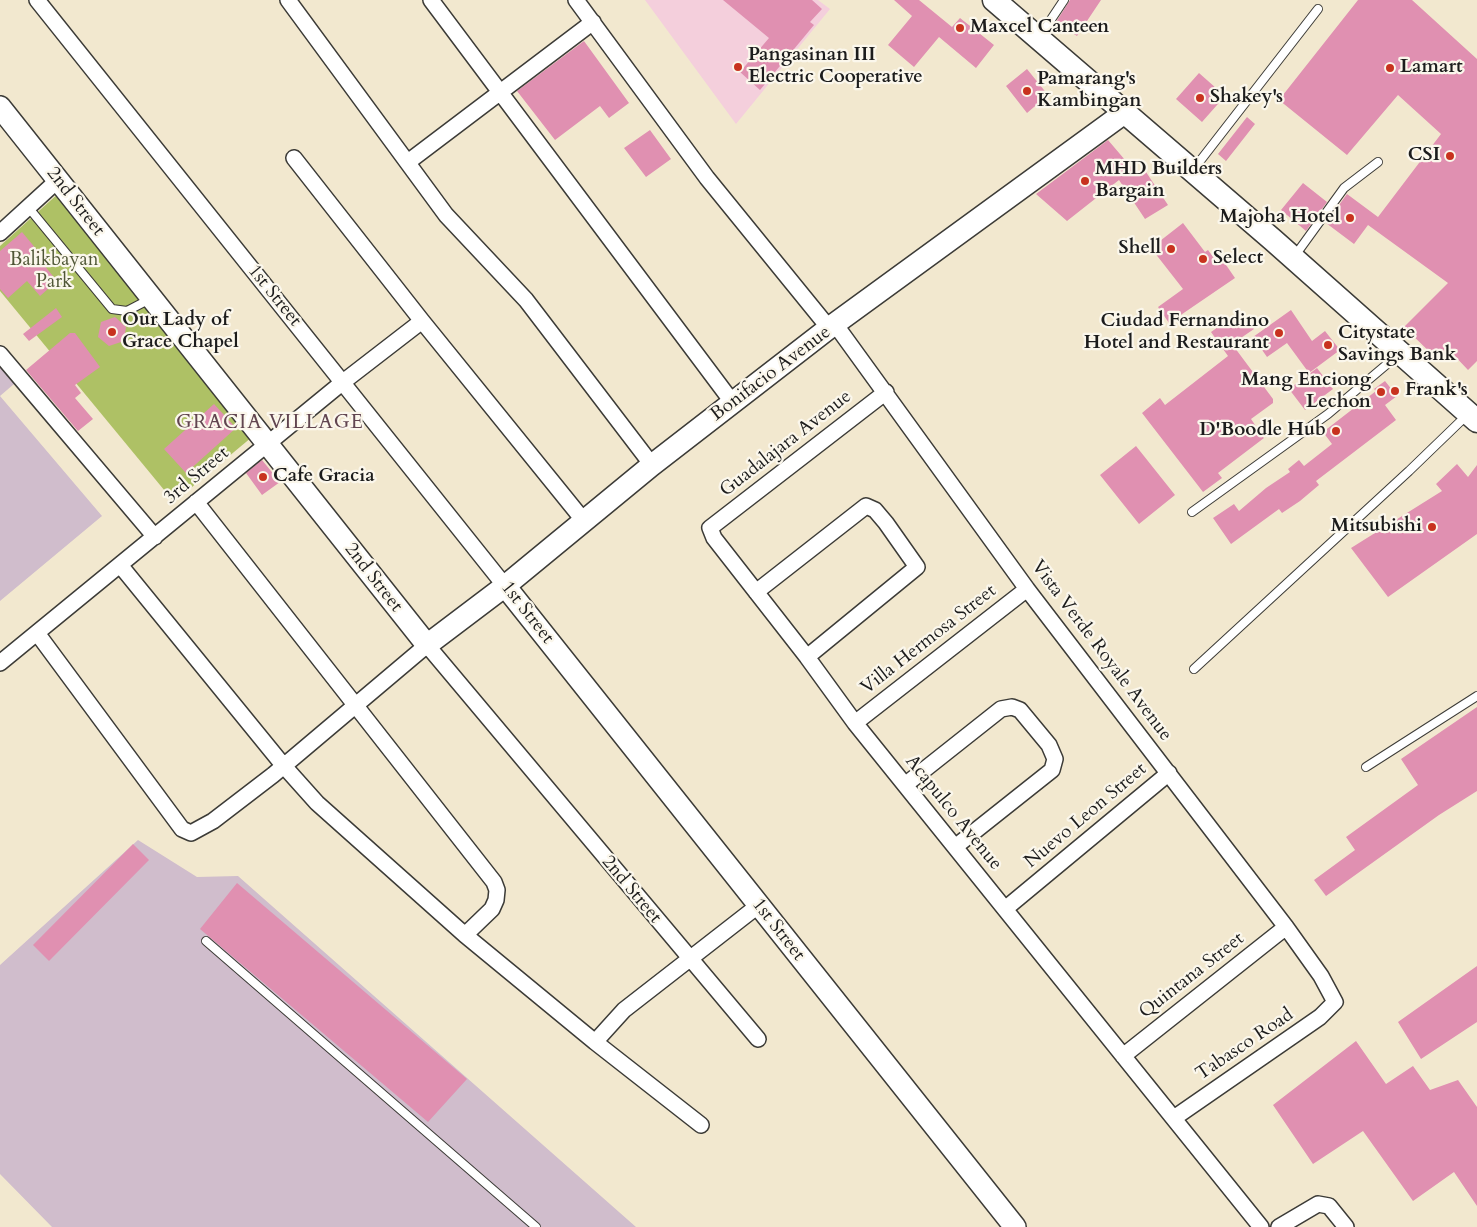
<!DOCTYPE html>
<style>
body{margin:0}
canvas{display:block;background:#f2e8cf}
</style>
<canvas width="1477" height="1227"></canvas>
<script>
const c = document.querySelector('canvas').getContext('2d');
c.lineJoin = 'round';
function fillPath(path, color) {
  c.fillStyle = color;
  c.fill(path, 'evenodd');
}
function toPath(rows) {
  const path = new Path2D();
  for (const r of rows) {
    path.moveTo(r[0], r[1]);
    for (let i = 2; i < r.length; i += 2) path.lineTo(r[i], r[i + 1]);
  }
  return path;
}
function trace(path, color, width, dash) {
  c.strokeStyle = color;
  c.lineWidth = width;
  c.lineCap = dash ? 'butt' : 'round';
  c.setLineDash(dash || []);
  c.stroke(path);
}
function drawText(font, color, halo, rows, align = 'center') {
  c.font = font + ' Cardo,serif';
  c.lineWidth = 4.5;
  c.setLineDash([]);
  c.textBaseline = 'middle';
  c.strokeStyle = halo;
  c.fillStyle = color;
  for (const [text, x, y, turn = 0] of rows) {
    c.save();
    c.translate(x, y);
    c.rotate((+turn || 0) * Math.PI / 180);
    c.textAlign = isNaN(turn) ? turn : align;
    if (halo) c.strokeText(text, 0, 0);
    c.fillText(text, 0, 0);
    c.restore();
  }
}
fillPath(toPath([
 [645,0,818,0,830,9,736,124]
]), '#f4cfdc');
fillPath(toPath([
 [0,355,21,378,0,396,102,516,0,601],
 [138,840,197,877,238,876,636,1227,52,1227,0,1174,0,965]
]), '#d0bdcc');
fillPath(toPath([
 [60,192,252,437,174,502,0,291,0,246]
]), '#aec165');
fillPath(toPath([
 [723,0,812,0,822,9,810,22,814,25,760,90,740,72,769,38],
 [894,0,919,0,952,27,960,18,994,45,976,68,939,37,914,67,888,45,912,16],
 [1070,0,1101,0,1077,36,1056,22],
 [1358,0,1412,0,1477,59,1477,361,1468,370,1450,351,1439,361,1404,327,1448,283,1368,225,1354,244,1326,223,1347,194,1378,217,1441,134,1398,95,1347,155,1279,100],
 [584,41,629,103,609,118,600,106,555,140,517,91],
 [1027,69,1048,95,1027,113,1006,86],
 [1199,73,1225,96,1202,122,1176,99],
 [1247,117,1255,124,1226,161,1218,154],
 [650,130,671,159,646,177,624,148],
 [1108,140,1137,174,1144,169,1168,205,1145,219,1119,180,1067,221,1036,194],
 [1303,183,1327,202,1306,231,1281,210],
 [1183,223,1205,252,1208,250,1219,265,1224,262,1235,278,1169,323,1158,307,1183,289,1151,248],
 [22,232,42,256,39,259,57,281,40,296,27,281,8,298,0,289,0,251],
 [56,308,62,317,29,341,23,334],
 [1291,310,1312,341,1325,331,1340,350,1309,373,1287,343,1267,357,1253,337],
 [1241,311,1254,329,1232,344,1273,399,1273,403,1251,419,1264,438,1218,473,1222,478,1203,492,1142,413,1160,398,1165,405,1228,356,1211,332],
 [115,317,126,327,124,341,109,346,98,337,101,322],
 [70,333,75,333,100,367,75,385,81,393,75,398,93,419,78,431,26,370],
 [1317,368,1333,389,1305,410,1289,389],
 [1385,381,1397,396,1385,405,1396,420,1316,481,1319,485,1300,501,1282,513,1279,509,1231,544,1213,518,1234,504,1239,511,1266,488,1290,472,1288,469,1299,460,1304,466,1332,444,1323,432,1376,391,1374,389],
 [214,404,236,428,186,473,164,449],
 [1136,446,1175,495,1139,524,1100,475],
 [262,460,280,482,262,495,246,473],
 [1457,464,1468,477,1477,465,1477,534,1388,597,1351,548,1442,491,1436,484],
 [1477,707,1477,791,1439,815,1326,896,1314,880,1355,850,1346,837,1418,785,1401,759],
 [133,844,149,860,49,961,33,945],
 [237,883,467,1079,428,1122,200,929],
 [1477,966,1477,1022,1421,1059,1398,1022],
 [1356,1041,1386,1084,1413,1066,1430,1090,1458,1080,1477,1107,1477,1206,1454,1172,1413,1201,1363,1131,1313,1164,1273,1105]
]), '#e090b1');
const lane = toPath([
 [1040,36,1064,0],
 [1193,170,1318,9],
 [28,207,112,309,127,311,150,299],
 [1294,257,1344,188,1378,162],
 [1192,512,1328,414,1399,354],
 [1194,669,1409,471,1467,415],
 [1366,767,1477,696],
 [206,941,536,1227]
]);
const street = toPath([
 [37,0,505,586],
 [288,0,446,215,526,300,652,465],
 [431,0,733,403],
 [576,0,707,178,829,328],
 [294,158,422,321,584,521],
 [408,162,593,22],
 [0,233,58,180],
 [835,324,1027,589,1286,927,1321,976,1335,1002,1320,1017,1174,1118],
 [0,354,155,537],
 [886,392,710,528,714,538,807,657,855,723,1261,1227],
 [196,502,494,882,497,890,496,900,492,909,465,935],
 [120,565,283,765,317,803,465,935,595,1042,624,1010,759,905],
 [756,592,866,506,875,510,886,523,917,567,807,657],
 [37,633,182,829,191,833,213,821,273,775,427,645,758,1039],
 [0,663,343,382,422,321],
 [855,723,1027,589],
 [905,785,1001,709,1012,707,1020,710,1049,745,1055,759,1052,770,955,847],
 [1005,909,1169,773],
 [595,1042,701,1125],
 [1123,1056,1286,927],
 [1279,1227,1318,1204,1329,1206,1346,1227]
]);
const secondary = toPath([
 [0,107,427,645,505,586,652,465,829,328,1124,113],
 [505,586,1015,1227]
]);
const primary = toPath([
 [994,0,1273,240,1477,421]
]);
trace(lane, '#3c3b37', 10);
trace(street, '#3c3b37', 18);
trace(secondary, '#3c3b37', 24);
trace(primary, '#3c3b37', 25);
trace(lane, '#fff', 8);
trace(street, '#fff', 15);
trace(secondary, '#fff', 21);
trace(primary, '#fff', 22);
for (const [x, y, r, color] of [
 [960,28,5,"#c8321e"],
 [738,67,5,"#c8321e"],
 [1390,68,5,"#c8321e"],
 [1027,91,5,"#c8321e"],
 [1200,98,5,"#c8321e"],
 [1450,156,5,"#c8321e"],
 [1085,181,5,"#c8321e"],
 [1350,218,5,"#c8321e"],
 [1171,249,5,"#c8321e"],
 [1203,259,5,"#c8321e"],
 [112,332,5,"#c8321e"],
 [1279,333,5,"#c8321e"],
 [1328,345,5,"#c8321e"],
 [1395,391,5,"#c8321e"],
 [1381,392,5,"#c8321e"],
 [1336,431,5,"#c8321e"],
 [263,477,5,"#c8321e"],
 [1432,527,5,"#c8321e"]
]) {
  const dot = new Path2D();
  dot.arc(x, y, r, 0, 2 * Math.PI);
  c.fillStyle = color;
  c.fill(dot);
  trace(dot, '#fbf7ec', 2);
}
drawText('bold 19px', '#1c1c1c', '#fbf7ec', [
 ["Maxcel Canteen",970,28],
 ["Pangasinan III",748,56],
 ["Electric Cooperative",748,78],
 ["Lamart",1400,68],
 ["Pamarang's",1037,80],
 ["Kambingan",1037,102],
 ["Shakey's",1210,98],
 ["CSI",1440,156,"right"],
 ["MHD Builders",1095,170],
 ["Bargain",1095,192],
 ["Majoha Hotel",1340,218,"right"],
 ["Shell",1161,249,"right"],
 ["Select",1213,259],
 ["Our Lady of",122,321],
 ["Grace Chapel",122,343],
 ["Ciudad Fernandino",1269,322,"right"],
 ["Hotel and Restaurant",1269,344,"right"],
 ["Citystate",1338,334],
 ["Savings Bank",1338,356],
 ["Mang Enciong",1371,381,"right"],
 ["Lechon",1371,403,"right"],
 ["Frank's",1405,391],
 ["D'Boodle Hub",1326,431,"right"],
 ["Cafe Gracia",273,477],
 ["Mitsubishi",1422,527,"right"]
], 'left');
drawText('19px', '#1c1c1c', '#fbf7ec', [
 ["2nd Street",75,202,52],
 ["1st Street",274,296,51],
 ["Bonifacio Avenue",771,374,-37],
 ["Guadalajara Avenue",786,444,-38],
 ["3rd Street",197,476,-40],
 ["2nd Street",373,578,52],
 ["1st Street",527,613,52],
 ["Villa Hermosa Street",929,640,-38],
 ["Vista Verde Royale Avenue",1101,651,53],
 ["Acapulco Avenue",953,813,51],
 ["Nuevo Leon Street",1086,816,-40],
 ["2nd Street",631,890,50],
 ["1st Street",778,930,52],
 ["Quintana Street",1192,976,-38],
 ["Tabasco Road",1245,1045,-34]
]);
drawText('19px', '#4f5636', '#fbf7ec', [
 ["Balikbayan",54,261],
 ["Park",54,283]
]);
c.letterSpacing = '1px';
drawText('20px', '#614550', '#fbf7ec', [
 ["GRACIA VILLAGE",270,423]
]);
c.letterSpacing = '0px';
</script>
